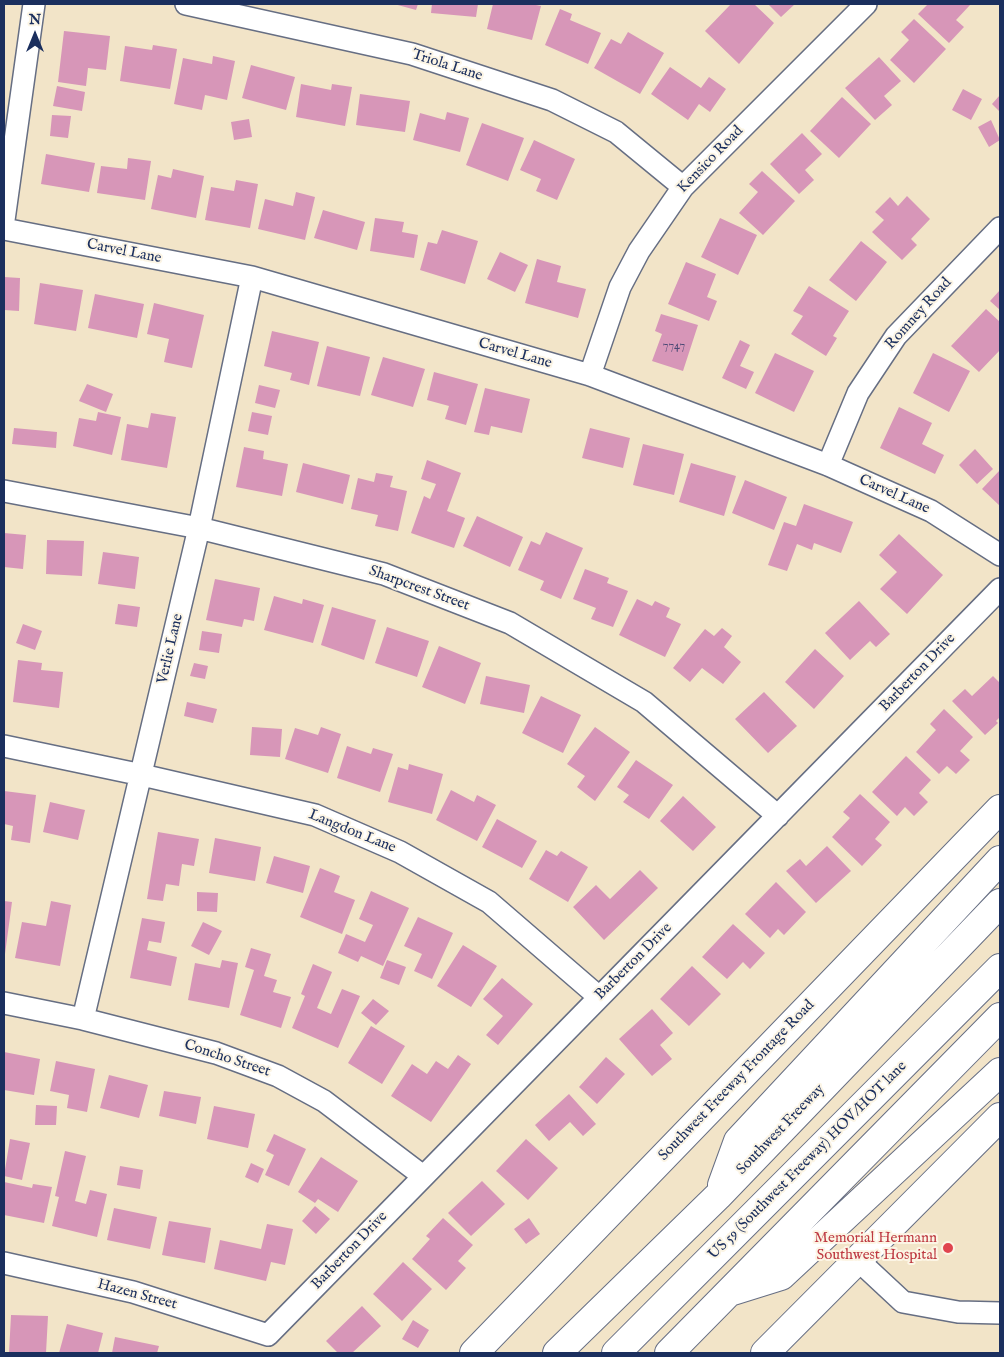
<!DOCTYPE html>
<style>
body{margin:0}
#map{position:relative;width:1004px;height:1357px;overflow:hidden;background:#f2e4c8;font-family:"IM FELL English",serif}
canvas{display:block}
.frame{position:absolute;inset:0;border:5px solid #1b2f5e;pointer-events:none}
.north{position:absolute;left:10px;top:10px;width:50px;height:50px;-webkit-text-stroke:4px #fcf5e5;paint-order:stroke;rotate:0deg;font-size:14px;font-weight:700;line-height:20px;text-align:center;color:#1b2f5e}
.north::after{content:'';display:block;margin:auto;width:18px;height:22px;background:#1b2f5e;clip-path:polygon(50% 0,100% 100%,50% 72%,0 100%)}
</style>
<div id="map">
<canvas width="1004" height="1357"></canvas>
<div class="frame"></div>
<div class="north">N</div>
</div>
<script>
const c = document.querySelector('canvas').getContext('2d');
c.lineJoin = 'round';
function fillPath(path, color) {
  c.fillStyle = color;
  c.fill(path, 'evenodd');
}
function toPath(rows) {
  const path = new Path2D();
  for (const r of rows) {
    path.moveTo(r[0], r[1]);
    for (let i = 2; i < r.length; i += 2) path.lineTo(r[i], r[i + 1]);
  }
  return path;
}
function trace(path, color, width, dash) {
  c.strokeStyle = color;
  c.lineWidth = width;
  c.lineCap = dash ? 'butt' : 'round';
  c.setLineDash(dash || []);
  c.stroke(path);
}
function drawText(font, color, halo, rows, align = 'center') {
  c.font = font + ' "IM FELL English",serif';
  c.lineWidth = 4;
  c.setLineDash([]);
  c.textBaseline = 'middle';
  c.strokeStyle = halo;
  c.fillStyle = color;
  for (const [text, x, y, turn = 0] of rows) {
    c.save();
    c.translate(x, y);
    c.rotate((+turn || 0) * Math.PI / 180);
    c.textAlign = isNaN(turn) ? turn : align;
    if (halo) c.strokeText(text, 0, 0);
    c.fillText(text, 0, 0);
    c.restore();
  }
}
fillPath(toPath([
 [394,4,418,4,416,10],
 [432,4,478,4,476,17,431,13],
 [493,4,531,4,541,6,532,40,487,29],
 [731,4,754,4,774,23,739,64,705,31],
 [768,4,795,4,781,17],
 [928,4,971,4,956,20,964,27,949,43,918,14],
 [560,9,572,14,570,20,601,33,588,64,545,45],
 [914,19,946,49,914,83,890,60,909,40,901,32],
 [64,31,110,36,106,70,88,68,86,86,58,82],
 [628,32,664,53,640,94,594,68,611,39,621,44],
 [153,45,177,49,170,89,120,81,125,46,152,50],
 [213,56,235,61,227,100,205,95,202,110,174,104,183,58,212,64],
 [879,57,901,81,884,96,892,105,875,120,845,88],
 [251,65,295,77,286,110,242,98],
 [670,67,701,88,709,77,726,89,710,112,699,104,688,120,651,94],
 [301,84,331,90,332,84,352,87,345,126,296,117],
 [57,86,85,92,82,111,53,106],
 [963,89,982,99,971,120,952,110],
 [360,94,410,101,405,132,356,125],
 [1000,95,1000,112,992,104],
 [842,97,871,124,839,158,810,131],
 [447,112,469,118,460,152,413,140,420,113,445,120],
 [52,115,71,116,68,138,50,136],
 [249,119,252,137,234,140,231,122],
 [991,120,1000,140,989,147,978,127],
 [482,123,524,138,508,181,466,165],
 [802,133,822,154,805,170,814,180,799,194,770,164],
 [534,140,575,159,557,200,536,191,541,179,520,170],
 [46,154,95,163,89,192,41,184],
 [128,158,151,161,145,200,97,193,101,166,127,169],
 [173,169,204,176,196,218,151,209,158,175,171,178],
 [762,171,795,201,763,235,739,213,758,192,749,184],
 [236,180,258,184,250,228,205,220,211,187,234,191],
 [296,192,315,197,305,240,258,229,265,199,293,206],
 [907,196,930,219,911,239,917,245,902,260,872,232,884,220,875,212,890,197,898,206],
 [323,210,365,222,357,250,314,238],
 [375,218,404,222,402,232,418,235,414,258,370,251],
 [720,218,757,235,738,275,701,257],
 [442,230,478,241,465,284,420,270,428,242,437,244],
 [861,241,887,262,856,301,829,280],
 [500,252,528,265,515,292,487,279],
 [537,259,561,266,557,282,586,289,578,318,525,303],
 [686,262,716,274,707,297,717,301,709,321,668,304],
 [4,277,20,278,19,311,4,310],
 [40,283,83,290,76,331,34,324],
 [809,286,849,311,833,336,837,338,826,356,791,334,803,316,793,311],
 [1000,290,1000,310,990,301],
 [95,294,144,304,137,338,88,328],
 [154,303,204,315,192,368,164,362,169,339,147,334],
 [986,309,1000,322,1000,350,979,372,951,346],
 [661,314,698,325,683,371,652,361,662,334,655,331],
 [272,331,319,342,309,385,290,380,292,373,264,366],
 [740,340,750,345,740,366,754,372,746,389,722,378],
 [327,346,370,357,360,396,317,386],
 [775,353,814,371,794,412,755,393],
 [933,353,970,371,949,412,913,393],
 [383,357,425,369,413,407,371,395],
 [434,372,478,384,466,425,445,419,449,406,427,400],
 [87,384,113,394,106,412,79,401],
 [259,385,280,390,275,408,255,403],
 [485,388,530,399,522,433,491,426,489,435,474,432],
 [899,407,932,423,922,444,944,455,935,474,880,448],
 [98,412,121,417,112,455,73,446,79,418,96,421],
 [252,412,272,416,268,435,248,431],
 [151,413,176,417,167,468,121,460,127,424,148,428],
 [14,428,57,432,56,448,12,444],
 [590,428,630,438,623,468,582,458],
 [643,444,684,454,674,495,633,485],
 [244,447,264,451,263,459,288,464,282,496,236,487],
 [975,449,993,469,977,484,959,465],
 [427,460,461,473,447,511,465,518,454,548,411,533,424,496,430,499,436,484,421,479],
 [303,463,350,475,343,504,296,492],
 [691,463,736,476,724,516,679,502],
 [1000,470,1000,506,982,489],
 [376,473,393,476,390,487,407,491,398,531,375,526,378,515,351,509,358,478,374,482],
 [745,480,787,497,774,530,732,513],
 [804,504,853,522,841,553,814,543,812,550,797,544,787,571,768,565,784,522,796,526],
 [477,516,523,537,510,567,463,546],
 [546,532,583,548,561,599,540,590,544,581,518,570,531,541,540,545],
 [4,533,26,535,23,569,4,567],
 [899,534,943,575,907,614,880,589,897,572,879,555],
 [47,540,84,541,82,576,46,574],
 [103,552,139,557,135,589,98,584],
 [585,569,609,578,607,583,628,591,613,627,591,619,596,608,573,599],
 [215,579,260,588,254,621,244,619,242,627,206,620],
 [274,596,302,604,303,599,324,605,313,643,264,630],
 [637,599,652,606,655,601,670,608,666,617,681,624,665,657,619,635],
 [859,601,890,634,876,647,870,641,850,660,825,633],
 [118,604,140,607,137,627,115,624],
 [332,607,376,620,364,660,321,645],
 [23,624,42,631,35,650,16,643],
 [387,627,429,641,417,677,375,663],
 [722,628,732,636,724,647,741,662,723,684,702,668,690,682,673,668,705,629,714,636],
 [202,631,222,634,219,653,199,650],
 [439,646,481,663,465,704,422,687],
 [815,649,844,676,814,709,785,682],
 [18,660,42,663,41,670,63,672,59,708,13,702],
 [194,663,208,666,205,679,190,676],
 [486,676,530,685,524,713,480,704],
 [993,676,1000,683,1000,717,996,721,998,723,985,735,952,701,965,689,972,696],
 [764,692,797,726,768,753,735,719],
 [541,696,581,715,563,753,522,733],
 [187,702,217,709,213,723,184,716],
 [944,709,973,737,960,751,970,760,956,774,947,766,939,774,916,752,936,730,930,724],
 [252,727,282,729,280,757,250,755],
 [321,727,341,734,328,773,285,759,295,728,318,735],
 [595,727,630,752,595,801,577,787,585,776,567,764],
 [347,746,371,754,373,748,393,754,380,792,337,778],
 [906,756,931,780,919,793,928,802,914,816,905,807,897,816,872,792],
 [636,760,673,785,649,819,623,802,629,795,617,787],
 [409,764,443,774,432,814,388,802,398,767,408,770],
 [451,790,474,802,477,795,496,805,477,841,436,820],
 [4,791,36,795,30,843,11,840,13,826,4,824],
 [860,794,890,822,875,839,882,845,862,866,832,837,850,818,843,812],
 [683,796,716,827,693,851,660,821],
 [50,802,85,810,78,840,43,832],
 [497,819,537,841,522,868,482,847],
 [158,832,199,839,194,866,182,864,179,886,166,884,163,901,147,899],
 [215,838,261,847,255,881,209,873],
 [827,846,851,871,816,903,786,871,800,859,806,866],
 [546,850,557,856,561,851,588,867,568,902,529,879],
 [274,856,310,866,303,893,266,883],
 [320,868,340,876,334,892,355,900,342,934,300,917],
 [640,870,658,888,604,940,573,907,596,885,610,899],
 [776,882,806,912,784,935,778,929,770,938,745,914],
 [371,891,409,908,383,966,361,956,358,962,338,953,346,934,365,942,373,925,359,919],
 [197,892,218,893,217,912,197,911],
 [4,901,12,902,5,954,4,954],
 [51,901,71,905,60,966,15,958,22,922,46,926],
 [418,917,453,933,432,979,414,971,422,954,404,946],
 [142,918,165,922,161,943,149,941,147,950,177,957,171,986,130,978],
 [203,922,222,931,209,955,191,946],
 [733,924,765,953,750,969,743,962,727,979,702,957],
 [463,945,497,966,471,1007,437,986],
 [251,948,271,954,264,976,277,980,273,992,291,997,281,1028,240,1015,254,970,245,967],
 [222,960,238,963,229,1008,188,1000,195,963,220,968],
 [387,960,406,967,399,985,380,978],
 [313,964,332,972,317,1008,331,1014,342,989,360,996,338,1048,292,1028,305,996,301,994],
 [692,966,721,994,689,1026,660,999],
 [502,978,533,1004,498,1045,486,1035,503,1016,483,999],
 [373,999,389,1011,376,1025,361,1013],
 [652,1009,673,1033,660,1045,672,1059,652,1076,619,1039],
 [371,1026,405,1046,382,1084,348,1063],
 [4,1052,40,1059,34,1095,4,1090],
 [458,1055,471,1064,431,1122,391,1096,412,1064,427,1074,436,1061,448,1069],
 [606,1057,625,1074,597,1104,579,1087],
 [56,1061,95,1069,87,1112,67,1108,69,1095,50,1091],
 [109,1075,148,1085,139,1118,100,1108],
 [164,1091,201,1097,196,1124,159,1116],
 [569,1094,596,1124,583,1136,570,1122,549,1141,535,1125],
 [36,1105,57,1106,56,1125,35,1125],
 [214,1106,255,1114,248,1148,207,1139],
 [274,1134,306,1149,289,1186,265,1175,274,1155,266,1151],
 [10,1139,30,1143,22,1180,4,1176],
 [526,1139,558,1168,528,1200,496,1171],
 [65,1151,86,1156,75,1201,86,1204,90,1190,107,1194,97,1237,52,1226,59,1197,55,1196],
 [321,1157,358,1181,338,1212,318,1199,315,1203,298,1192],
 [251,1163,264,1169,258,1183,245,1177],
 [120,1166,143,1170,140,1189,117,1185],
 [482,1181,505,1204,471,1236,448,1213],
 [4,1182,32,1188,33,1184,52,1187,44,1223,4,1215],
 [315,1206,330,1219,316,1234,302,1221],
 [114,1208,157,1217,150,1249,107,1240],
 [443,1218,473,1245,458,1261,466,1268,446,1290,412,1259,430,1239,426,1236],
 [529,1218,540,1234,526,1244,514,1229],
 [169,1221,211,1228,205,1263,162,1255],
 [267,1224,293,1229,285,1265,271,1262,266,1281,214,1269,220,1240,261,1249],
 [403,1262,432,1289,402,1321,373,1294],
 [362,1306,381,1326,352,1353,338,1353,326,1341],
 [11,1315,48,1316,46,1353,9,1353],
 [413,1320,429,1330,418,1348,402,1339],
 [67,1324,103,1333,98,1353,59,1353],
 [115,1337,159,1346,157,1353,112,1353]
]), '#d796b8');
const minor = toPath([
 [186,4,412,54,552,100,616,132,683,187],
 [4,220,34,4],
 [4,229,252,277,590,375,828,465,931,511,1000,555],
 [590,375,620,287,639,251,683,187,866,4],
 [828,465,858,393,896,336,1000,228],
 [4,491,199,528,384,574,510,623,644,702,778,816],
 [4,746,142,775,315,815,400,852,489,902,599,997],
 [4,1003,83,1019,216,1053,278,1076,324,1101,423,1176],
 [83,1019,199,528,252,277],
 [859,1261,903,1302,958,1312,1000,1313],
 [4,1263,133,1292,268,1335,1000,589]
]);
const major = toPath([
 [474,1353,1000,809],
 [765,1353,1000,1117]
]);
const highway = toPath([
 [722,1185,738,1141,1000,860],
 [733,1291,781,1276,1000,1072],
 [557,1353,718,1196,1000,903],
 [616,1353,1000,968],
 [669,1353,1000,1017]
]);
trace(minor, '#666e83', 24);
trace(major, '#666e83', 30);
trace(highway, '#666e83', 30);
trace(minor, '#fff', 21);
trace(major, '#fff', 28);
trace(highway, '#fff', 28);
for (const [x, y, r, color] of [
 [948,1248,6,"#e0444e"]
]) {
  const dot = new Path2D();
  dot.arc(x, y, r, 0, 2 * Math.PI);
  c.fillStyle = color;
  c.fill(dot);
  trace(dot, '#fcf5e5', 2);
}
drawText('12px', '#4a4974', null, [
 ["7747",674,347]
]);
drawText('15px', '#1b2f5e', '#fcf5e5', [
 ["Triola Lane",447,66,18],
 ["Kensico Road",711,160,-46],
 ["Carvel Lane",124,252,11],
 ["Romney Road",919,314,-48],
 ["Carvel Lane",515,354,16],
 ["Carvel Lane",894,495,24],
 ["Sharpcrest Street",419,589,20],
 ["Verlie Lane",171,649,-77],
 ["Barberton Drive",918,673,-46],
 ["Langdon Lane",352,832,22],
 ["Barberton Drive",634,962,-45],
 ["Concho Street",227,1059,18],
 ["Southwest Freeway Frontage Road",737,1081,-46],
 ["Southwest Freeway",781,1130,-46],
 ["US 59 (Southwest Freeway) HOV/HOT lane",808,1161,-45],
 ["Barberton Drive",350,1251,-46],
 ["Hazen Street",137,1295,15]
]);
drawText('15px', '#be3a42', '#fcf5e5', [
 ["Memorial Hermann",937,1239],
 ["Southwest Hospital",937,1256]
], 'right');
</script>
